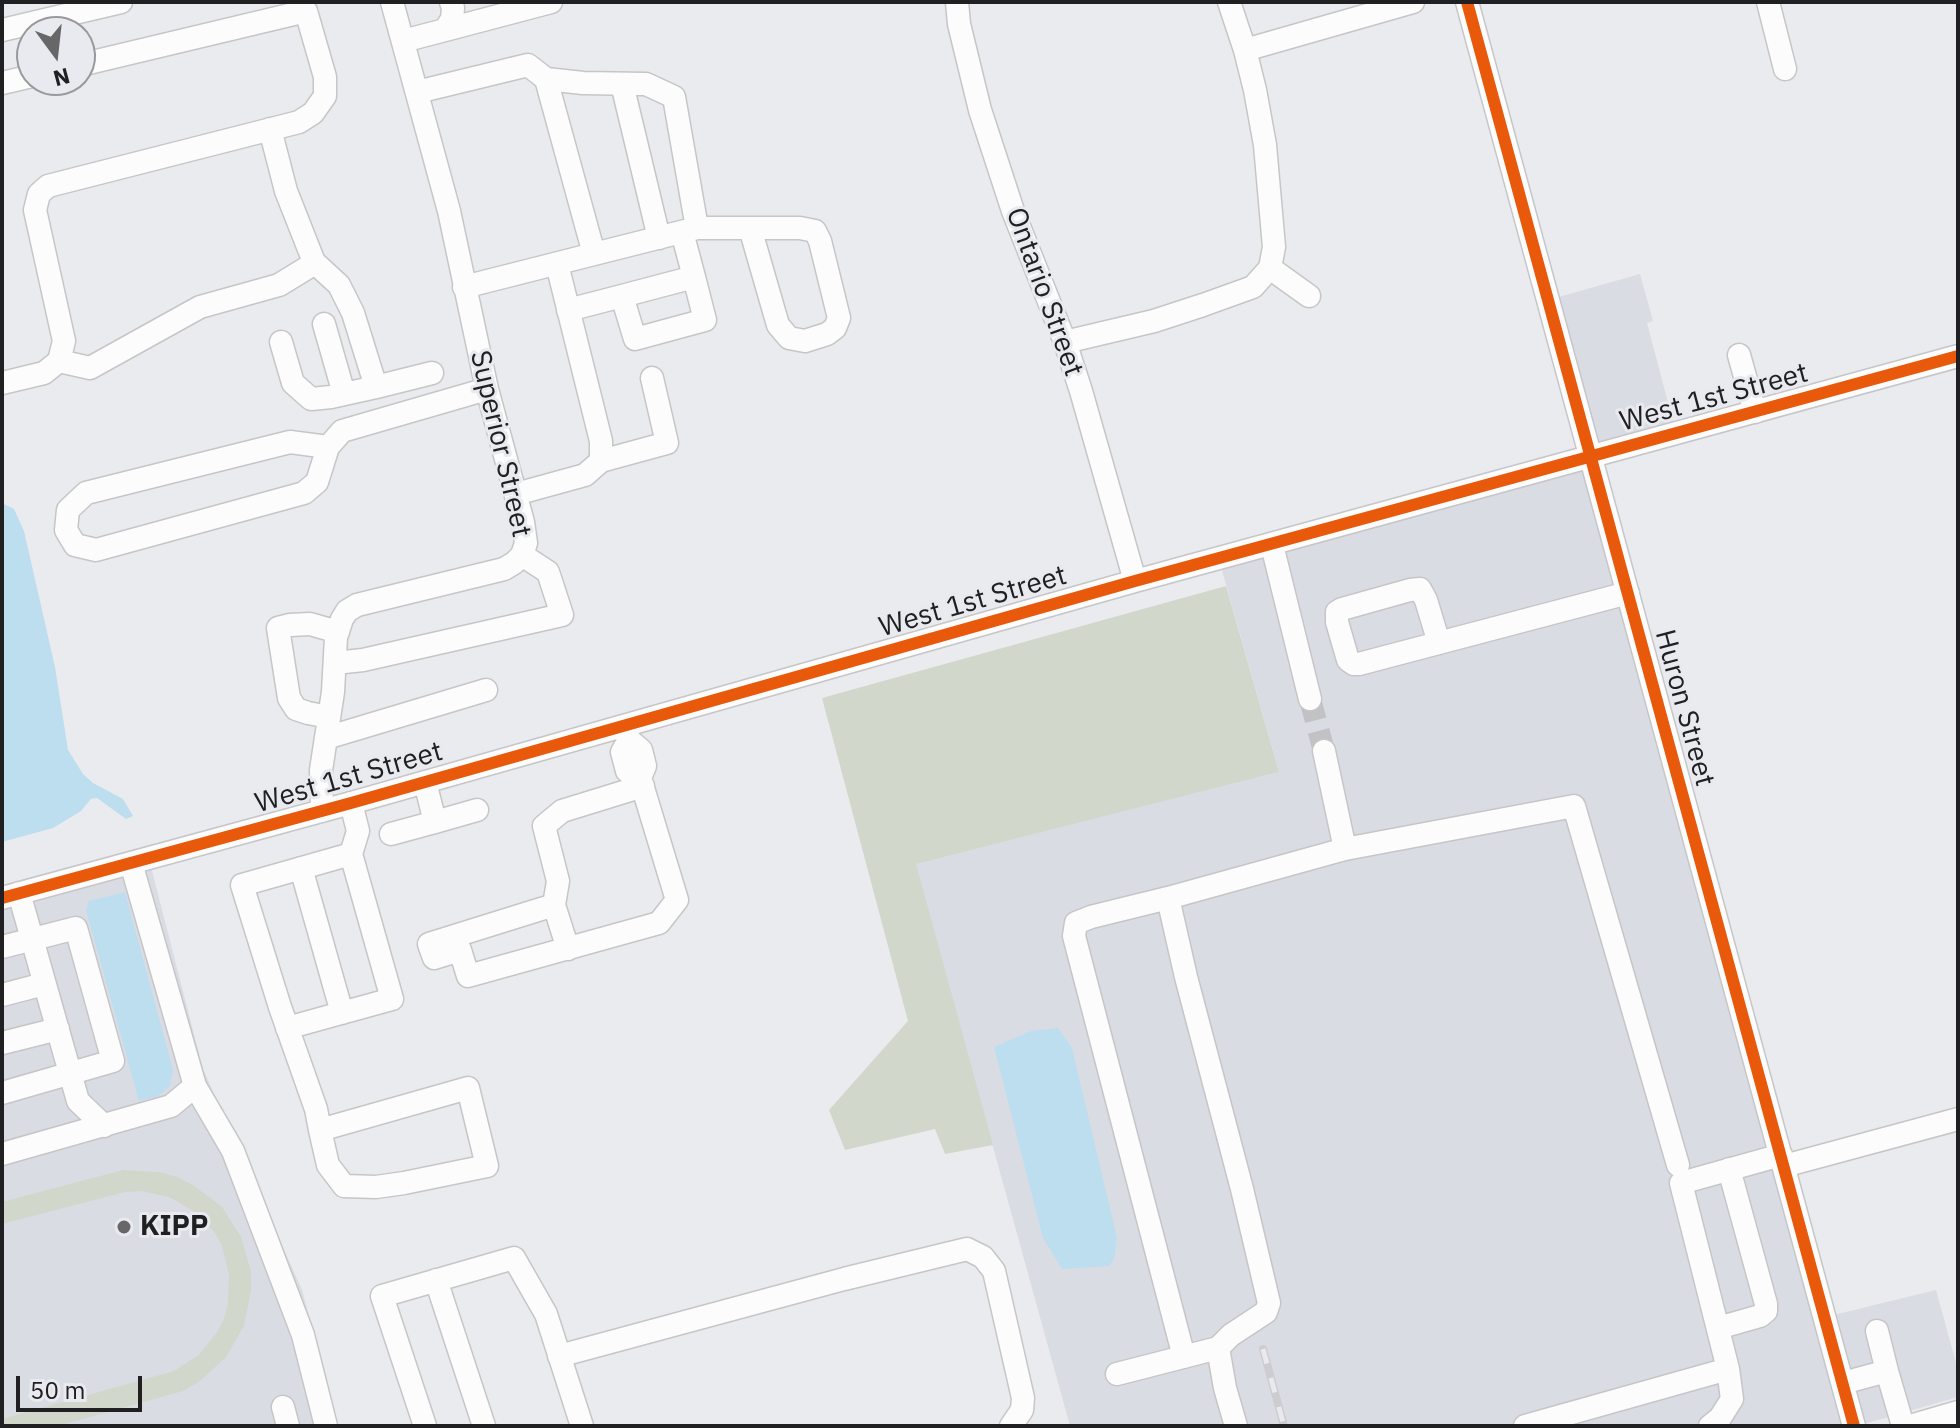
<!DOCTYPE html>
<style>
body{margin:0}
#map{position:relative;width:1960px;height:1428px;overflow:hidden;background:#eaebee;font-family:"IBM Plex Sans",sans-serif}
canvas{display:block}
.frame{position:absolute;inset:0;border:4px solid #202022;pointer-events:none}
.north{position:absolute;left:16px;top:16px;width:80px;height:80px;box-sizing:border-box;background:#e9eaef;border:2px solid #99999d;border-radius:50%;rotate:165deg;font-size:22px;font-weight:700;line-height:32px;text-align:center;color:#202022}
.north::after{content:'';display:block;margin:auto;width:28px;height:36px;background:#676769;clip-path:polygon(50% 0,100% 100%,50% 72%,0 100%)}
.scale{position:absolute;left:16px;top:1376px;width:126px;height:36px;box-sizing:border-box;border:4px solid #202022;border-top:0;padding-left:10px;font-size:24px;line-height:28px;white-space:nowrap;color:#202022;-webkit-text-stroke:6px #e9eaef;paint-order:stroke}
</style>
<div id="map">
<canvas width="1960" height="1428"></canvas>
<div class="frame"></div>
<div class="north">N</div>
<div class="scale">50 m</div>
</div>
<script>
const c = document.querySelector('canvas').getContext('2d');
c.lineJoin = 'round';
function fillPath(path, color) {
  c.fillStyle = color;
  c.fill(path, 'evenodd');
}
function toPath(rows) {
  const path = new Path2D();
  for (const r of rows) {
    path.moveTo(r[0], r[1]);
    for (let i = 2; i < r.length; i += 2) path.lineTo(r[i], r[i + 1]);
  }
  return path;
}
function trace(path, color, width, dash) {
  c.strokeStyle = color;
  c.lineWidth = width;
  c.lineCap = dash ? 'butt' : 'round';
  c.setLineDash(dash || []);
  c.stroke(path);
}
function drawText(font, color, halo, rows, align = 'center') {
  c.font = font + ' "IBM Plex Sans",sans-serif';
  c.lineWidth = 6;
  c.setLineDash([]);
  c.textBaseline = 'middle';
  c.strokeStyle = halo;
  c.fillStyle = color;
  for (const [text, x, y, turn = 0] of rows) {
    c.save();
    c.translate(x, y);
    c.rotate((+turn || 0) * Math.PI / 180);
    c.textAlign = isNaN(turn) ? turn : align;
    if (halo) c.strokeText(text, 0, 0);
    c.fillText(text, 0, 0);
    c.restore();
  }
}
fillPath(toPath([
 [1640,274,1653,321,1647,323,1674,425,1598,446,1555,298],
 [1585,468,1817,1319,1936,1290,1958,1370,1958,1397,1857,1426,1070,1426,915,864,1279,772,1221,567],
 [151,867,203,1069,302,1290,338,1426,2,1426,2,907]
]), '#dadce4');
fillPath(toPath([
 [1226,586,1279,772,916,864,993,1145,945,1154,935,1129,845,1150,829,1110,908,1021,822,698],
 [123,1170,159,1172,177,1177,193,1185,222,1207,241,1237,251,1272,251,1290,244,1326,226,1357,199,1382,183,1391,58,1426,2,1426,2,1419,174,1371,199,1355,217,1332,224,1319,228,1304,229,1275,222,1246,215,1233,195,1212,169,1197,140,1191,125,1192,2,1224,2,1202]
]), '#d1d7cb');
fillPath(toPath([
 [2,503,14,509,24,531,55,667,68,750,83,774,93,783,123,799,133,816,126,819,97,798,91,799,81,811,53,828,2,842],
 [125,892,173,1070,170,1086,158,1096,139,1101,86,910,89,901],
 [1058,1028,1072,1048,1117,1238,1114,1259,1109,1266,1062,1269,1043,1238,994,1047,1031,1031]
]), '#bcdeef');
trace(toPath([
 [1310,699,1324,751]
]), '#c2c2c5', 22, [22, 11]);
const minor = toPath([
 [957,2,959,24,980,110,1013,211,1065,342,1081,391,1135,581],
 [1467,2,1854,1426],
 [1768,2,1785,69],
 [2,30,121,2],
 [445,30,551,2],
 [403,41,445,30,452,19,453,8,451,2],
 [1245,50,1413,2],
 [546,79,583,83,646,84,674,97,697,228,594,254],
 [2,83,32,76],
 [622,84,659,238],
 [417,92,528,65,546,79,594,254,464,287],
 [270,129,286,191,314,262,339,285,353,313,376,387,432,373],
 [697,228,800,228,815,231,820,241,839,318,835,328,827,334,805,341,789,338,778,325,750,228],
 [682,232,694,277],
 [557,264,601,441,601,461,667,443,652,378],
 [1270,268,1309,296],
 [568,310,622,296,694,277,705,320,635,339,622,296],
 [324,324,344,394],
 [281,342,293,383,311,399,331,397,376,387],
 [1065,342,1154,321,1203,305,1253,287,1270,268,1274,247,1265,145,1255,90,1245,50,1229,2],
 [1739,355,1755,412],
 [59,361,90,368,200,307,279,285,315,263],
 [2,383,44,373,59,361,64,341,35,210,39,194,48,186,299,122,313,113,325,96,325,77,306,11,80,65],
 [328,447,290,442,86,493,68,510,66,530,75,545,96,550,304,493,317,482,328,447,342,431,487,389],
 [516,494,585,475,601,461],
 [1272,545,1310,699],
 [1439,643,1426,600,1420,589,1410,590,1342,609,1337,612,1337,622,1348,660,1354,664,1359,664,1628,593],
 [335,663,363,660,562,615,548,572,522,555],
 [329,717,308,713,296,709,289,698,278,628,290,625,310,624,338,632],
 [626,726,629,740,641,750,645,766,640,778,677,900,659,923,468,976,460,950,434,958,429,944,554,905,558,881,544,826,562,811,643,786],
 [326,738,486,690],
 [629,740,622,752,627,771,640,778],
 [425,782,435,822,477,810],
 [322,811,321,770,333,692,336,637,342,619,347,611,357,605,504,569,514,563,522,555,526,543,523,522,487,389,449,211,392,2],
 [391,834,435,822],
 [1345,849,1574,806,1678,1165],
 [131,863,195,1086,233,1151,303,1335,326,1426],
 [301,868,342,1013],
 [19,893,78,1101,104,1126],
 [2,898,351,803,1135,581,1958,356],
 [1168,898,1091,917,1076,923,1074,936,1184,1357],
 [554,905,568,949],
 [2,947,76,928,113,1061,2,1093],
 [2,995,44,984],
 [287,1028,392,999,351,854,358,831,351,803],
 [2,1043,58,1029],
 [320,1130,468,1088,487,1166,404,1183,376,1187,344,1186,328,1165,320,1130,316,1109,280,1007,242,885,351,854],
 [2,1154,171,1106,195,1086],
 [1784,1166,1958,1119],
 [436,1280,484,1426],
 [1718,1328,1760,1316,1766,1311,1766,1304,1729,1169],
 [1877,1331,1887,1371],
 [559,1356,844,1279,967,1249,983,1257,994,1271,1023,1398,1022,1410,1011,1426],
 [1117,1374,1218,1348],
 [1843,1383,1887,1371,1903,1426],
 [283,1407,288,1426],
 [425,1426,382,1296,514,1258,546,1314,582,1426],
 [1236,1426,1225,1388,1218,1348,1231,1335,1266,1312,1269,1303,1242,1189,1186,977,1168,898,1345,849,1324,751],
 [1525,1426,1728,1369],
 [1710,1426,1720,1418,1732,1399,1728,1369,1681,1183,1781,1155],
 [1910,1426,1958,1412]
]);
trace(minor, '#c6c6c8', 25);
trace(minor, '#fcfcfc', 22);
const rail = toPath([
 [1263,1349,1284,1426]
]);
trace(rail, '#cdcdcf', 8);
trace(rail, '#e9eaef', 5, [15]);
trace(toPath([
 [1467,2,1854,1426],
 [2,898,351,803,1135,581,1958,356]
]), '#e8590c', 12);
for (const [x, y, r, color] of [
 [124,1227,8,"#676769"]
]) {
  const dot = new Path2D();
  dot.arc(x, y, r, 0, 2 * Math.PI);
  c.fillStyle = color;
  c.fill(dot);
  trace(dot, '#e9eaef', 3);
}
drawText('28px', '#202022', '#e9eaef', [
 ["Ontario Street",1044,292,70],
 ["West 1st Street",1714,398,-15],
 ["Superior Street",500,444,77],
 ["West 1st Street",973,602,-16],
 ["Huron Street",1684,708,75],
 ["West 1st Street",349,778,-16]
]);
drawText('bold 28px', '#202022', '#e9eaef', [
 ["KIPP",140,1227]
], 'left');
</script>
